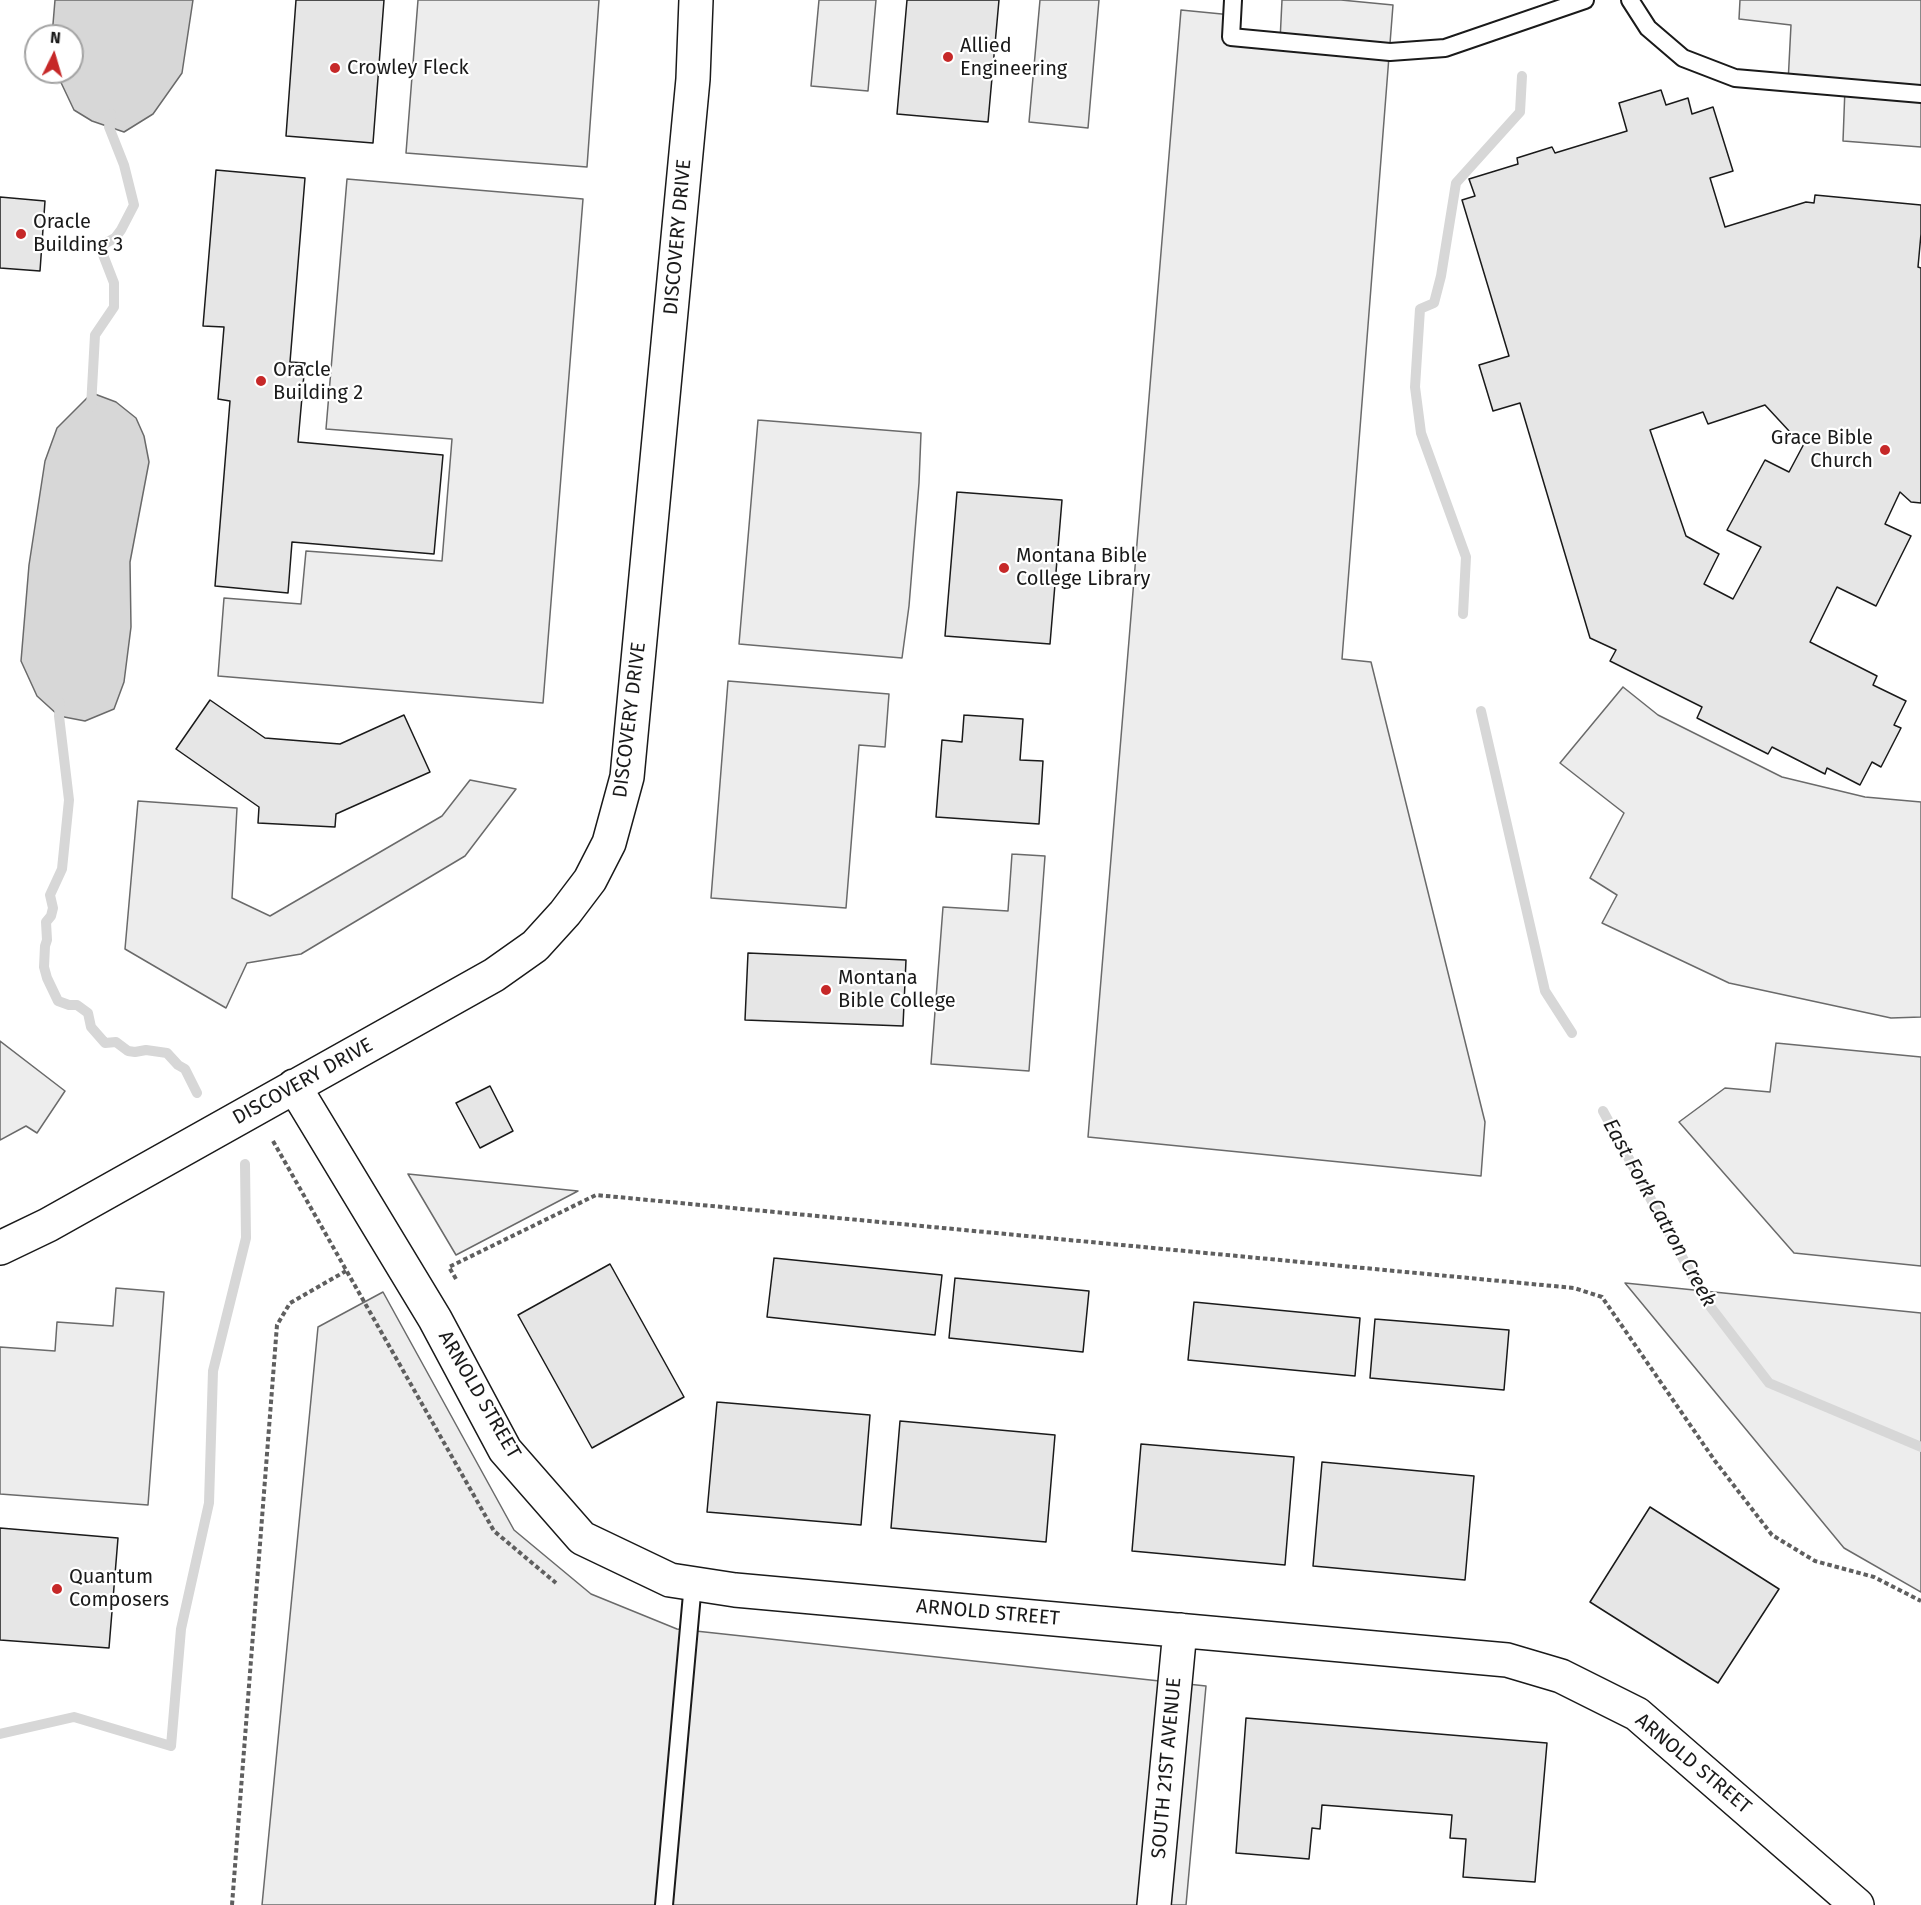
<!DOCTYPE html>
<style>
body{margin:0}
#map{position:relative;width:1921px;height:1905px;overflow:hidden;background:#fff;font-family:"Fira Sans",sans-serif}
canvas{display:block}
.north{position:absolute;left:24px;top:24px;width:60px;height:60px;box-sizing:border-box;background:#fff;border:2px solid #a3a3a3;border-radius:50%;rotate:5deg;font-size:16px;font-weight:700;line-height:24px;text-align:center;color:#1a1a1a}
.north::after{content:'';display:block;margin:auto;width:21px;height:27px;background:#c62828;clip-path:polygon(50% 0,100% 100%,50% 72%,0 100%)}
</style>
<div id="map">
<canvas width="1921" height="1905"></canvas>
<div class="north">N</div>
</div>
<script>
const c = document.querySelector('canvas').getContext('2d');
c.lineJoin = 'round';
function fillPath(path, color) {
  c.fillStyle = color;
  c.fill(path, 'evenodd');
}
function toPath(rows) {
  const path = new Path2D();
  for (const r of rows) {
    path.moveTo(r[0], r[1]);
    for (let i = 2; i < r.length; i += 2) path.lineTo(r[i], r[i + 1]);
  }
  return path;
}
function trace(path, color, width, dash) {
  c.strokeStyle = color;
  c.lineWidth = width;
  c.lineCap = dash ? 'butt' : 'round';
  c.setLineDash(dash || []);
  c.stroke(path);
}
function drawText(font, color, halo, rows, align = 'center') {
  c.font = font + ' "Fira Sans",sans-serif';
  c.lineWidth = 4.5;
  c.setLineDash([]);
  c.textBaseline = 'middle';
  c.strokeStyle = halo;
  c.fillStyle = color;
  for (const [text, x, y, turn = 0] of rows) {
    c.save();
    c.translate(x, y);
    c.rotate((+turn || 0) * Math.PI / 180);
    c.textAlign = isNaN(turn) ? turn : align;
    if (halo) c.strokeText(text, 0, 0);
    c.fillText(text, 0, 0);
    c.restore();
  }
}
const built = toPath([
 [418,0,599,0,587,167,406,153,418,0],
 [819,0,876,0,868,91,811,86,819,0],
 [1040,0,1099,0,1088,128,1029,122,1040,0],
 [1282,0,1341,0,1393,5,1342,659,1371,662,1485,1122,1481,1176,1088,1137,1181,10,1232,15,1231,37,1280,41,1282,0],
 [1740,0,1921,0,1921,147,1843,141,1845,88,1788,83,1791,25,1739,19,1740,0],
 [347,179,583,199,543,703,218,676,224,598,301,604,306,551,442,561,452,439,326,429,347,179],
 [758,420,921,433,919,483,909,606,902,658,739,644,758,420],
 [728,681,889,694,885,747,859,745,846,908,711,898,728,681],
 [1623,687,1658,715,1782,777,1865,797,1921,802,1921,1017,1891,1018,1729,983,1602,923,1617,895,1590,878,1624,813,1560,763,1623,687],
 [470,780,516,789,465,856,301,954,247,963,226,1008,125,949,138,801,237,808,232,898,270,916,442,816,470,780],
 [1012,854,1045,856,1029,1071,931,1064,943,907,1008,911,1012,854],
 [0,1041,65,1091,37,1133,26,1126,0,1140,0,1041],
 [1776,1043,1921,1057,1921,1266,1794,1253,1679,1122,1725,1088,1770,1092,1776,1043],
 [408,1174,578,1191,456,1255,408,1174],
 [1625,1283,1921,1313,1921,1592,1844,1548,1625,1283],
 [116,1288,164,1292,148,1505,0,1494,0,1347,55,1351,57,1322,113,1326,116,1288],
 [383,1292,514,1530,591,1594,677,1629,1206,1686,1186,1905,262,1905,318,1327,383,1292]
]);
fillPath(built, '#ededed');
trace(built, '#6a6a6a', 1.5);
const water = toPath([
 [55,0,193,0,182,73,153,114,124,132,92,121,74,110,56,72,72,72,72,36,52,36,55,0],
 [92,393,116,402,136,418,144,436,149,462,130,562,131,627,124,682,114,709,85,721,59,716,37,696,21,661,29,565,45,461,57,428,92,393]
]);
fillPath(water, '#d7d7d7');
trace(water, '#6a6a6a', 1.5);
trace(toPath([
 [91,407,95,335,114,307,114,283,102,252,104,244,115,238,121,230,134,205,124,165,109,127,111,114],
 [1463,614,1466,557,1421,433,1415,387,1420,309,1434,303,1441,276,1456,183,1520,112,1522,76],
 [60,703,59,716,69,800,62,869,50,895,53,908,51,916,46,922,47,940,45,946,44,967,47,978,58,1001,69,1005,77,1005,88,1013,91,1027,105,1043,116,1042,128,1051,135,1052,146,1050,167,1053,178,1065,185,1069,197,1093],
 [1481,711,1545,991,1572,1033],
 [1603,1111,1706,1301,1769,1383,1921,1447],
 [0,1734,74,1717,171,1746,181,1629,209,1503,213,1371,246,1238,245,1164]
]), '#d7d7d7', 10);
const building = toPath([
 [296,0,384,0,373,143,286,136,296,0],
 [907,0,999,0,988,122,897,114,907,0],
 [1661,90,1666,105,1688,98,1692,114,1713,107,1733,171,1710,178,1725,227,1806,202,1814,203,1815,195,1921,205,1921,234,1918,267,1921,268,1921,503,1911,502,1900,492,1885,524,1911,536,1876,606,1837,587,1810,642,1877,676,1873,685,1906,701,1894,725,1901,728,1881,767,1872,762,1860,785,1827,768,1825,774,1772,747,1768,754,1697,718,1702,707,1610,661,1616,650,1590,638,1520,403,1493,411,1479,365,1509,356,1462,200,1475,196,1469,179,1518,164,1517,158,1552,147,1555,153,1627,131,1619,103,1661,90],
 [1765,405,1790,432,1806,440,1789,472,1765,460,1727,530,1761,547,1733,599,1704,584,1719,554,1686,536,1650,430,1703,412,1708,424,1765,405],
 [216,170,305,178,290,362,305,363,298,442,443,455,434,554,292,542,288,593,215,586,230,401,218,399,224,327,203,326,216,170],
 [0,197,45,201,40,271,0,268,0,197],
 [957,492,1062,500,1050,644,945,636,957,492],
 [210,700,265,738,340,744,404,715,430,772,336,814,335,827,258,823,259,807,176,749,210,700],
 [964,715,1023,719,1020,760,1043,761,1039,824,936,817,942,740,962,742,964,715],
 [748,953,906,960,903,1026,745,1020,748,953],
 [490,1086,513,1131,480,1148,456,1103,490,1086],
 [774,1258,942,1275,935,1335,767,1317,774,1258],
 [610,1264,684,1397,592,1448,518,1315,610,1264],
 [955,1278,1089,1291,1083,1352,949,1338,955,1278],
 [1194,1302,1360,1318,1355,1376,1188,1360,1194,1302],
 [1375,1319,1509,1330,1504,1390,1370,1378,1375,1319],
 [717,1402,870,1415,861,1525,707,1512,717,1402],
 [900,1421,1055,1435,1046,1542,891,1528,900,1421],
 [1141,1444,1294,1457,1285,1565,1132,1551,1141,1444],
 [1322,1462,1474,1476,1465,1580,1313,1566,1322,1462],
 [1650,1507,1779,1589,1718,1683,1590,1602,1650,1507],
 [0,1528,118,1538,109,1648,0,1640,0,1528],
 [1246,1718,1547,1743,1535,1882,1463,1877,1466,1839,1450,1838,1452,1815,1322,1805,1320,1829,1312,1828,1309,1859,1236,1853,1246,1718]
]);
fillPath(building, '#e6e6e6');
trace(building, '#1a1a1a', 1.5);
const service = toPath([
 [1233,0,1231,37,1390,52,1445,48,1585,0],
 [1630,0,1648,28,1683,58,1735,78,1921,94],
 [664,1905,693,1583]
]);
const minor = toPath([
 [294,1086,435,1319,505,1450,582,1538,670,1580,735,1590,1507,1660,1561,1676,1637,1714,1857,1905],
 [0,1248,48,1225,494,975,535,946,565,913,590,880,609,843,627,777,693,79,696,0],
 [1154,1905,1180,1630]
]);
trace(service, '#1a1a1a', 20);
trace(minor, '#1a1a1a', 36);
trace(toPath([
 [273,1141,494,1531,556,1583],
 [456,1279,449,1267,596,1195,1574,1288,1602,1297,1715,1461,1772,1535,1815,1561,1874,1577,1921,1601],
 [232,1905,277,1325,290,1303,346,1271]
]), '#5f5f5f', 4, [4.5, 3]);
trace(service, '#fff', 16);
trace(minor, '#fff', 33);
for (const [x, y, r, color] of [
 [948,57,6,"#c62828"],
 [335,68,6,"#c62828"],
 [21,234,6,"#c62828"],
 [261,381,6,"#c62828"],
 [1885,450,6,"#c62828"],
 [1004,568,6,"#c62828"],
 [826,990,6,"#c62828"],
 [57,1589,6,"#c62828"]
]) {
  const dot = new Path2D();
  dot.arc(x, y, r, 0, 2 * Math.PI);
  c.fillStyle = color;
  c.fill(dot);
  trace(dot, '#fff', 2);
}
drawText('20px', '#1a1a1a', '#fff', [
 ["Allied",960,46],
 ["Engineering",960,69],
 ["Crowley Fleck",347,68],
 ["Oracle",33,222],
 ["Building 3",33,245],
 ["Oracle",273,370],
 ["Building 2",273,393],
 ["Grace Bible",1873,438,"right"],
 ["Church",1873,461,"right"],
 ["Montana Bible",1016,556],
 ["College Library",1016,579],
 ["Montana",838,978],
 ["Bible College",838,1001],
 ["Quantum",69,1577],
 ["Composers",69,1600]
], 'left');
drawText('20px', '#1a1a1a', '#fff', [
 ["DISCOVERY DRIVE",678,237,-85],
 ["DISCOVERY DRIVE",630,720,-83],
 ["DISCOVERY DRIVE",303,1082,-29],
 ["ARNOLD STREET",479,1395,60],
 ["ARNOLD STREET",988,1613,5],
 ["ARNOLD STREET",1693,1764,40],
 ["SOUTH 21ST AVENUE",1167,1768,-85]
]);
drawText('italic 21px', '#1a1a1a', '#fff', [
 ["East Fork Catron Creek",1659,1213,61]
]);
</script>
